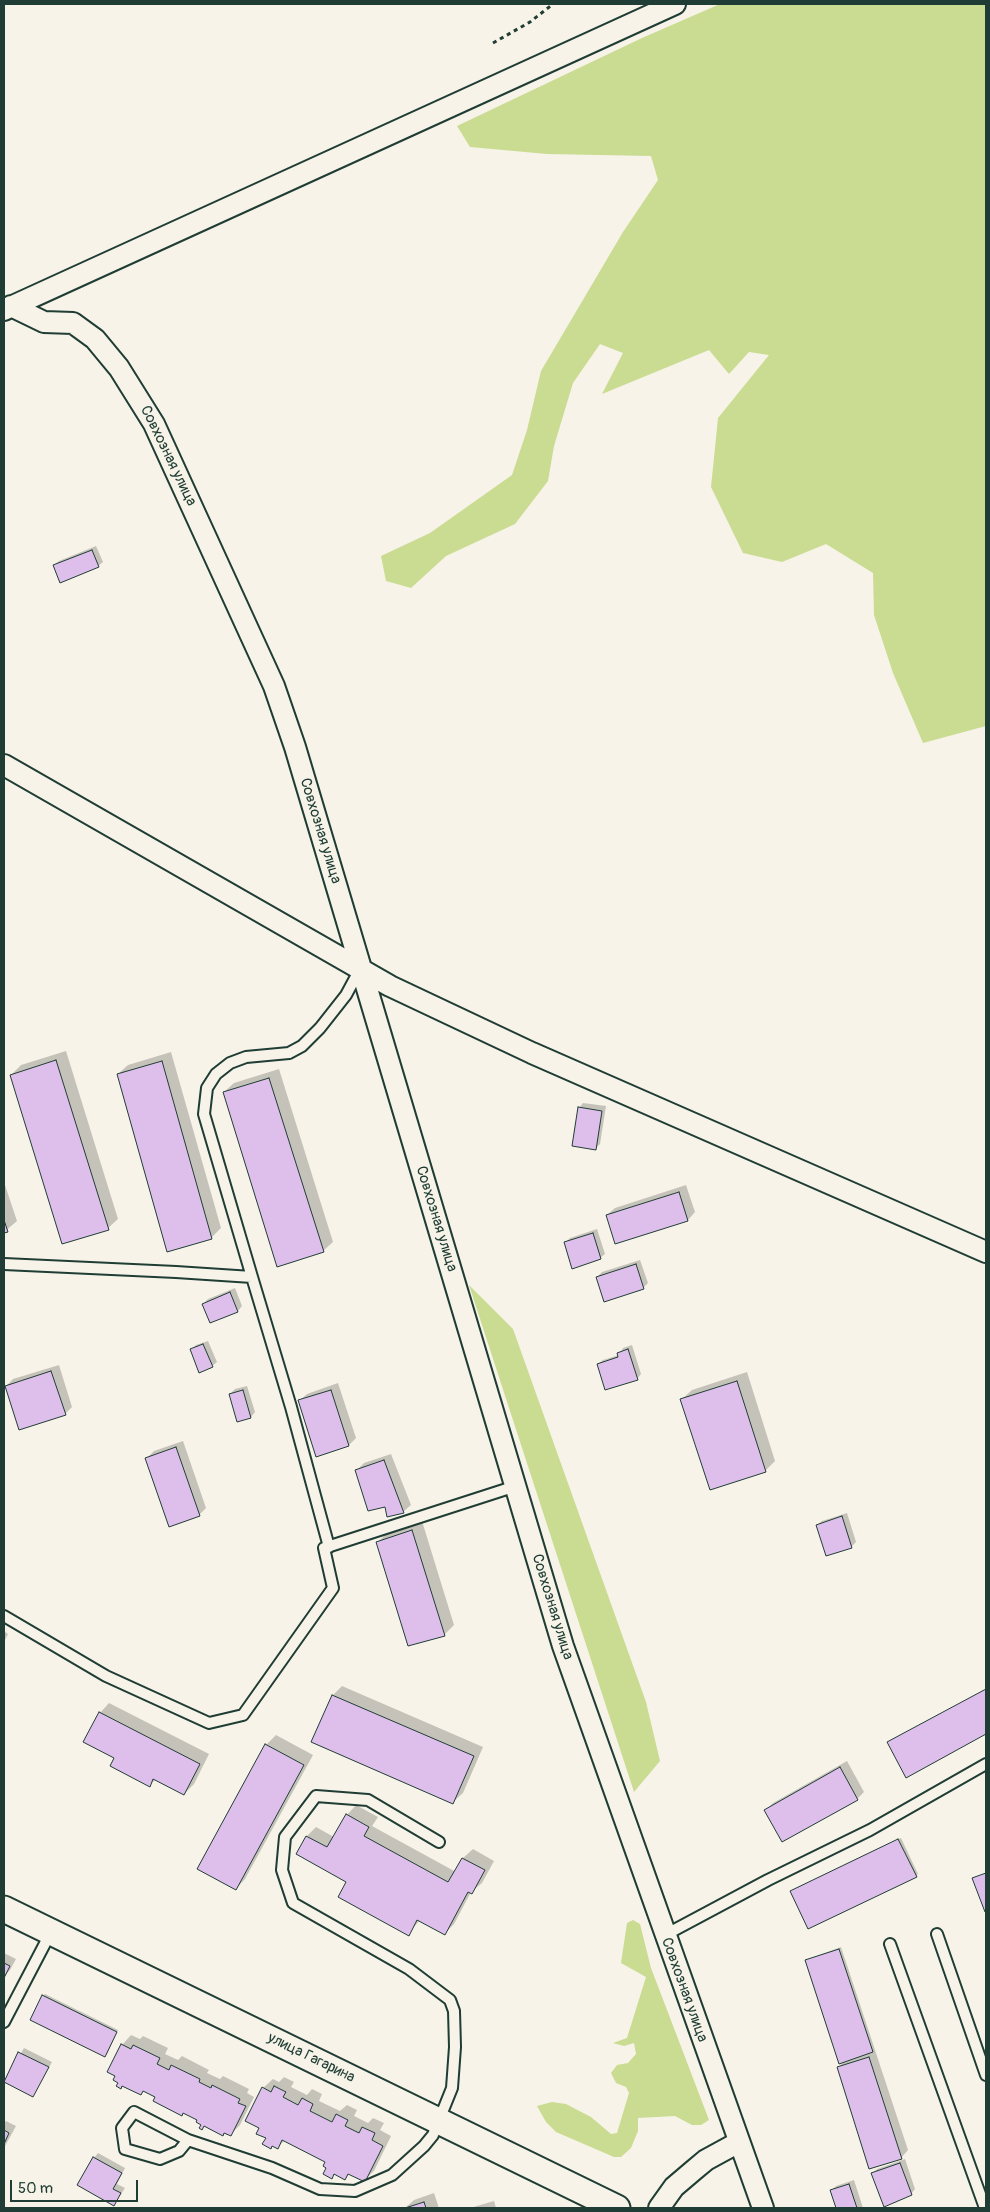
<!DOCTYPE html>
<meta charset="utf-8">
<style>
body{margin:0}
#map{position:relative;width:990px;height:2212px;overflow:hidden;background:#f7f3e8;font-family:Pangolin,sans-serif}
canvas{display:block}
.frame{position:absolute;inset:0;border:5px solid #1f3d34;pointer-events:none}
.scale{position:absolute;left:10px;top:2180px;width:128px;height:22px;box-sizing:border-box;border:2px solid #1f3d34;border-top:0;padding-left:6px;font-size:15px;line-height:18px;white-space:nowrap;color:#1f3d34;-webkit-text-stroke:4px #f7f3e8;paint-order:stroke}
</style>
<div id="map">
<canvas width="990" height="2212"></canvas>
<div class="frame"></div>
<div class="scale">50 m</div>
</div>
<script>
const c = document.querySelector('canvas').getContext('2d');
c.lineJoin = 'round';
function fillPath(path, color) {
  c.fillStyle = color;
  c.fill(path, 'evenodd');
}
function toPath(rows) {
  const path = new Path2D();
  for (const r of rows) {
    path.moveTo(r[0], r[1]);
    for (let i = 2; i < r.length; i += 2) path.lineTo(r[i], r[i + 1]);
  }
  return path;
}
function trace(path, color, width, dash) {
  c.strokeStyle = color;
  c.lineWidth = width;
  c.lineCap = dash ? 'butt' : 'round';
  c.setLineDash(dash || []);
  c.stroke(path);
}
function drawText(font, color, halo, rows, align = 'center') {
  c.font = font + ' Pangolin,sans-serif';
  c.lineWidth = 4;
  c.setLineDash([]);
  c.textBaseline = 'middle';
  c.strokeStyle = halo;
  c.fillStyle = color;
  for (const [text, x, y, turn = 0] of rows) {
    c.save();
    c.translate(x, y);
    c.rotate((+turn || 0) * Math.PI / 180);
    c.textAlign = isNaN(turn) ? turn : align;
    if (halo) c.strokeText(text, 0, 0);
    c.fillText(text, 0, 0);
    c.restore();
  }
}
fillPath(toPath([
 [720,4,986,4,986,726,923,743,893,673,874,615,873,573,826,544,782,562,743,553,711,487,718,418,769,355,749,352,729,374,709,350,602,394,623,353,600,344,573,383,554,446,548,481,515,524,446,556,411,588,386,581,381,556,430,533,512,475,527,430,541,371,623,232,658,180,651,156,547,154,470,147,457,126,642,38],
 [469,1285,513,1329,646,1702,660,1761,634,1792],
 [633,1920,640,1924,651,1968,709,2120,701,2125,692,2125,675,2116,638,2118,638,2131,631,2148,621,2157,614,2157,556,2132,546,2122,537,2106,552,2102,566,2104,591,2117,611,2134,617,2133,629,2093,626,2087,616,2083,611,2073,617,2065,628,2063,636,2054,634,2043,624,2046,613,2043,627,2038,646,1977,621,1963,627,1923]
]), '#c9dc91');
fillPath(toPath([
 [96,546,103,562,98,566,54,565,59,561],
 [66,1051,118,1219,108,1228,11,1075,21,1065],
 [171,1052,221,1228,211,1238,118,1074,128,1065],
 [279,1069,333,1242,323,1251,224,1092,234,1083],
 [583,1103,606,1106,600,1144,596,1148,579,1108],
 [4,1182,17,1221,4,1232],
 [686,1185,695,1212,688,1220,616,1242,607,1215,615,1208],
 [597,1229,605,1254,600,1258,565,1243,570,1238],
 [640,1260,648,1283,643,1288,597,1277,602,1272],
 [235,1288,242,1306,238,1311,210,1322,203,1304,208,1299],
 [208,1341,217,1362,212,1366,191,1350,196,1345],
 [632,1345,641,1374,637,1379,598,1364,603,1360,619,1355,623,1348],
 [59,1365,72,1407,65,1414,6,1386,13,1379],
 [747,1372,775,1461,765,1471,682,1399,692,1390],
 [338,1383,356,1438,349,1445,299,1401,307,1394],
 [247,1386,255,1412,251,1417,230,1394,235,1389],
 [183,1441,206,1508,199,1515,147,1458,154,1451],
 [391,1454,411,1505,403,1512,386,1505,356,1471,364,1463],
 [847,1513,856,1542,851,1547,817,1525,822,1521],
 [422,1521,454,1625,444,1635,378,1542,387,1533],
 [4,1631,8,1634,4,1642],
 [342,1686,483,1747,463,1793,453,1802,333,1695],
 [109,1703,209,1754,194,1784,184,1794,156,1779,150,1785,116,1757,100,1713],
 [276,1735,313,1755,245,1879,236,1889,198,1868,266,1745],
 [847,1761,864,1792,857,1799,766,1810,773,1803],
 [356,1805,378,1817,372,1826,456,1872,463,1858,473,1849,494,1861,482,1883,471,1892,454,1924,444,1934,420,1920,408,1934,348,1882,307,1836,316,1827,334,1837,347,1815],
 [901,1838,918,1874,916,1876,792,1891],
 [841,1947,908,2150,901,2158,838,2068,845,2060,806,1960],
 [4,1953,16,1959,10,1970,4,1977],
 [45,1994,118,2030,107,2054,43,1996],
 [131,2035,140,2039,143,2036,168,2048,165,2054,178,2060,182,2056,209,2070,207,2073,220,2079,223,2076,249,2089,247,2093,254,2097,240,2125,231,2134,205,2126,202,2128,198,2119,144,2090,141,2094,122,2045],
 [24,2048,52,2062,33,2096,5,2081],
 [284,2077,294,2082,291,2087,307,2095,312,2089,322,2094,319,2101,340,2111,347,2105,357,2110,354,2116,368,2123,373,2118,384,2123,380,2130,391,2136,374,2171,364,2180,350,2173,345,2179,335,2174,332,2177,326,2161,285,2140,278,2147,267,2138,261,2127,263,2088,273,2079,279,2082],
 [6,2121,16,2126,4,2148,4,2123],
 [98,2153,125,2168,117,2184,125,2188,114,2205,94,2158],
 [905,2159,915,2189,911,2194,872,2174,877,2169],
 [854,2180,863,2208,838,2208,832,2190,836,2186],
 [434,2193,439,2208,405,2208,414,2200],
 [494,2201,496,2208,470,2208]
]), '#0003');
const building = toPath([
 [92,550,99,567,60,583,53,565,92,550],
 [56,1060,109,1230,62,1244,10,1075,56,1060],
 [162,1061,212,1239,167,1252,117,1074,162,1061],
 [269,1078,324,1252,277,1267,223,1092,269,1078],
 [578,1107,602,1111,596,1150,572,1146,578,1107],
 [679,1192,688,1221,615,1244,606,1215,679,1192],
 [4,1220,8,1232,4,1233,4,1220],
 [593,1233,601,1259,572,1269,564,1242,593,1233],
 [636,1264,644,1289,604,1302,596,1277,636,1264],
 [230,1292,238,1312,210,1323,202,1304,230,1292],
 [203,1344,213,1367,199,1373,190,1349,203,1344],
 [628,1349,638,1380,605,1390,597,1364,618,1357,617,1353,628,1349],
 [51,1371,66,1415,19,1430,5,1386,51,1371],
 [737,1381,766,1472,710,1490,680,1399,737,1381],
 [243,1390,251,1418,237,1422,229,1394,243,1390],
 [331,1390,349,1446,316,1457,298,1400,331,1390],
 [176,1447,200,1516,169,1527,145,1458,176,1447],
 [384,1460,404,1513,387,1517,385,1507,368,1511,355,1470,384,1460],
 [842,1516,852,1548,826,1556,816,1525,842,1516],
 [412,1530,445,1636,408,1646,376,1542,412,1530],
 [986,1689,986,1734,906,1778,887,1742,986,1689],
 [332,1695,474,1756,453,1804,311,1742,332,1695],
 [99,1712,200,1764,184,1795,153,1779,150,1787,110,1766,114,1758,83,1742,99,1712],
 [265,1744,304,1765,236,1890,197,1869,265,1744],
 [840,1767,858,1800,782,1842,764,1810,840,1767],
 [346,1814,369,1827,364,1836,448,1882,462,1858,485,1870,472,1894,468,1892,445,1935,417,1920,409,1936,338,1897,346,1882,296,1854,306,1836,327,1847,346,1814],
 [898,1839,917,1877,808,1929,790,1891,898,1839],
 [986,1873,986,1911,985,1912,972,1878,986,1873],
 [839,1949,873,2052,839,2064,805,1960,839,1949],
 [4,1963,10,1966,4,1978,4,1963],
 [42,1995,117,2032,105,2057,30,2020,42,1995],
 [121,2044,131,2049,133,2045,160,2058,157,2064,169,2070,171,2065,200,2079,199,2082,211,2088,212,2085,240,2099,238,2103,246,2106,231,2136,224,2133,223,2136,204,2126,202,2130,199,2128,201,2125,196,2122,197,2120,183,2113,182,2116,153,2101,155,2097,143,2091,141,2095,122,2086,121,2089,116,2086,118,2083,113,2080,115,2076,107,2072,121,2044],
 [18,2052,49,2067,33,2097,4,2082,18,2052],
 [869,2057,902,2159,869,2169,837,2067,869,2057],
 [274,2086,286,2092,283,2097,298,2105,302,2098,313,2104,310,2111,332,2122,336,2114,348,2120,345,2126,359,2133,362,2127,375,2133,372,2140,383,2146,365,2182,348,2174,345,2180,334,2174,332,2179,323,2174,326,2168,323,2166,325,2162,282,2140,278,2149,272,2146,271,2149,262,2144,266,2138,256,2134,259,2128,245,2121,262,2087,271,2092,274,2086],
 [4,2130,9,2133,4,2144,4,2130],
 [93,2157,122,2173,113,2189,121,2193,114,2206,77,2185,93,2157],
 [900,2163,912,2195,884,2207,871,2173,900,2163],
 [849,2184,857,2208,836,2208,830,2190,849,2184],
 [424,2202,426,2208,405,2208,424,2202]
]);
fillPath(building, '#debfec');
trace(building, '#1f3d34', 1);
const service = toPath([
 [4,1264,176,1272,252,1277,291,1407,329,1547],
 [252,1277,204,1114,207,1088,216,1074,230,1063,246,1057,289,1053,302,1046,320,1028,346,995,360,969],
 [4,1616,106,1676,209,1723,243,1715,333,1588,324,1548,516,1486],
 [937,1934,986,2075],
 [665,1935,768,1880,870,1830,986,1764],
 [890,1944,985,2208],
 [4,2022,51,1932],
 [188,2140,179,2151,160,2159,125,2149,122,2128,134,2112,188,2140,272,2168,320,2189,355,2191,392,2175,424,2146,433,2135,452,2088,455,2047,454,2011,450,2000,409,1969,293,1903,282,1870,285,1837,316,1796,368,1800,439,1842]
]);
const minor = toPath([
 [11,306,44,322,73,323,95,339,119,368,154,424,274,686,295,747,563,1646,763,2208],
 [4,310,675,4],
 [4,765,390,986,532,1053,986,1252],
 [659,2208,674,2187,694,2170,706,2160,739,2142]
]);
const tertiary = toPath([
 [4,1909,617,2208]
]);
trace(service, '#1f3d34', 14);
trace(minor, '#1f3d34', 24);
trace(tertiary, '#1f3d34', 29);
trace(toPath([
 [493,43,530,22,553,4]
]), '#1f3d34', 3, [4, 4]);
trace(service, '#f7f3e8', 10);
trace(minor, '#f7f3e8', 20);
trace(tertiary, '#f7f3e8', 25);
drawText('15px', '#1f3d34', '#f7f3e8', [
 ["Совхозная улица",168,456,64],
 ["Совхозная улица",320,831,73],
 ["Совхозная улица",436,1219,73],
 ["Совхозная улица",552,1607,73],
 ["Совхозная улица",684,1990,70],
 ["улица Гагарина",311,2058,26]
]);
</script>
